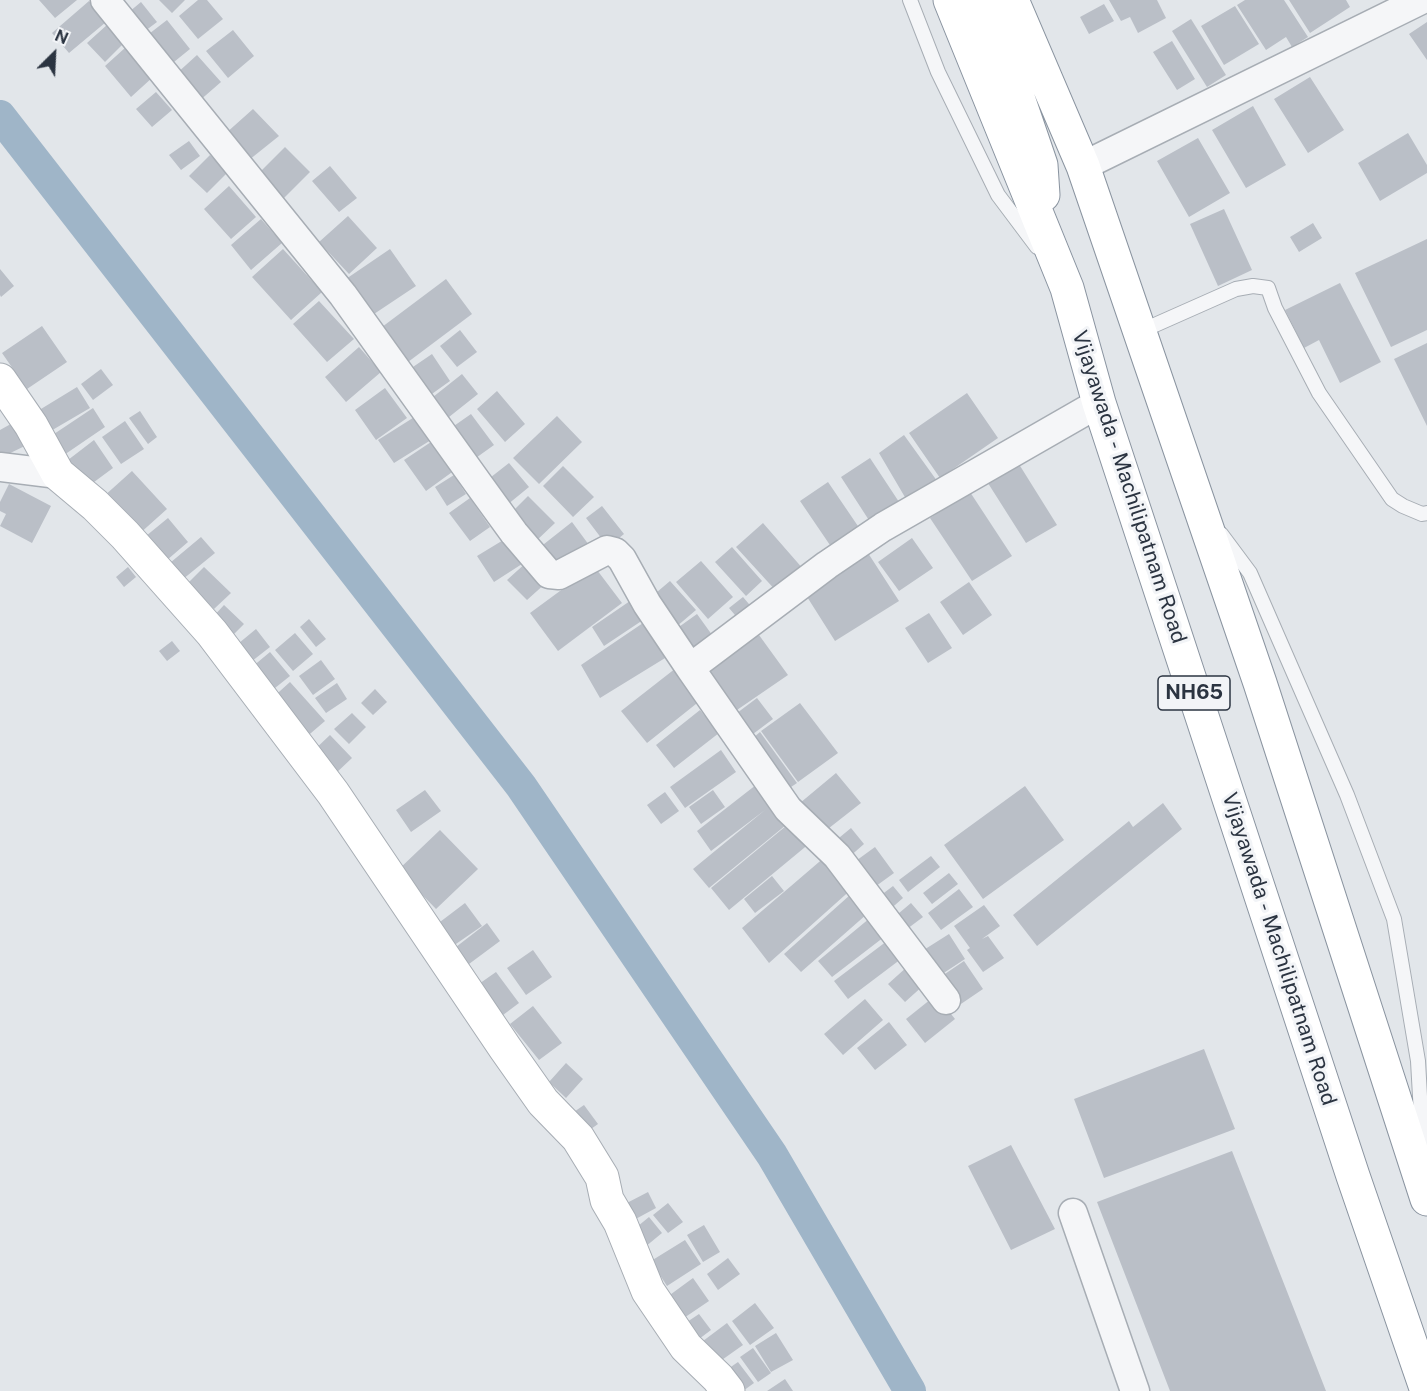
<!DOCTYPE html>
<style>
body{margin:0}
#map{position:relative;width:1427px;height:1391px;overflow:hidden;background:#e2e6ea;font-family:"Public Sans",sans-serif}
canvas{display:block}
.north{position:absolute;left:24px;top:24px;width:60px;height:60px;-webkit-text-stroke:4px #f2f4f7;paint-order:stroke;rotate:24deg;font-size:16px;font-weight:700;line-height:24px;text-align:center;color:#2b3441}
.north::after{content:'';display:block;margin:auto;width:21px;height:27px;background:#2b3441;clip-path:polygon(50% 0,100% 100%,50% 72%,0 100%)}
</style>
<div id="map">
<canvas width="1427" height="1391"></canvas>
<div class="north">N</div>
</div>
<script>
const c = document.querySelector('canvas').getContext('2d');
c.lineJoin = 'round';
function toPath(rows) {
  const path = new Path2D();
  for (const r of rows) {
    path.moveTo(r[0], r[1]);
    for (let i = 2; i < r.length; i += 2) path.lineTo(r[i], r[i + 1]);
  }
  return path;
}
function trace(path, color, width, dash) {
  c.strokeStyle = color;
  c.lineWidth = width;
  c.lineCap = dash ? 'butt' : 'round';
  c.setLineDash(dash || []);
  c.stroke(path);
}
function fillPath(path, color) {
  c.fillStyle = color;
  c.fill(path, 'evenodd');
}
function drawText(font, color, halo, rows, align = 'center') {
  c.font = font + ' "Public Sans",sans-serif';
  c.lineWidth = 6;
  c.setLineDash([]);
  c.textBaseline = 'middle';
  c.strokeStyle = halo;
  c.fillStyle = color;
  for (const [text, x, y, turn = 0] of rows) {
    c.save();
    c.translate(x, y);
    c.rotate((+turn || 0) * Math.PI / 180);
    c.textAlign = isNaN(turn) ? turn : align;
    if (halo) c.strokeText(text, 0, 0);
    c.fillText(text, 0, 0);
    c.restore();
  }
}
trace(toPath([
 [0,116,521,786,772,1155,910,1391]
]), '#9fb5c8', 32);
fillPath(toPath([
 [39,0,77,0,55,18],
 [159,0,185,0,172,13],
 [198,0,207,0,223,19,198,39,179,16],
 [1109,0,1157,0,1166,18,1138,33,1130,17,1121,21],
 [1245,0,1284,0,1308,37,1292,47,1286,37,1266,50,1237,5],
 [1289,0,1346,0,1350,7,1310,33],
 [89,1,106,22,69,53,52,33],
 [141,2,157,22,145,31,129,12],
 [1104,4,1114,21,1089,34,1080,17],
 [1235,6,1259,44,1224,65,1201,26],
 [1191,19,1226,75,1207,87,1172,31],
 [167,20,190,49,169,66,145,37],
 [1427,22,1427,60,1409,34],
 [108,24,125,42,105,62,87,43],
 [233,30,254,56,228,78,206,51],
 [1172,41,1195,79,1177,90,1153,52],
 [126,47,153,77,131,97,105,66],
 [197,55,221,82,198,102,175,75],
 [1310,77,1344,130,1308,153,1274,99],
 [156,92,172,110,152,127,136,109],
 [1253,106,1286,165,1246,188,1212,130],
 [253,109,279,136,249,160,225,134],
 [1408,133,1427,165,1427,173,1380,201,1358,163],
 [1198,138,1230,193,1189,217,1157,161],
 [189,141,200,156,181,170,169,155],
 [285,147,310,172,282,200,257,175],
 [210,155,228,172,207,193,189,176],
 [330,166,357,198,339,212,312,181],
 [229,186,256,217,231,239,204,209],
 [1224,209,1252,270,1218,286,1190,224],
 [348,216,377,248,349,274,319,242],
 [261,219,282,243,251,270,231,245],
 [1313,223,1322,238,1299,252,1290,237],
 [1427,239,1427,330,1391,347,1355,273],
 [283,249,322,292,291,320,252,277],
 [390,249,416,286,368,318,343,281],
 [0,269,14,286,1,297,0,295],
 [446,279,472,314,404,365,378,330],
 [1340,283,1381,362,1340,383,1319,340,1304,348,1285,310],
 [319,301,354,339,327,362,293,324],
 [42,326,67,362,27,389,2,353],
 [460,330,477,352,457,367,440,346],
 [1427,343,1427,426,1394,359],
 [359,347,381,372,346,402,325,377],
 [432,354,450,381,429,396,410,369],
 [101,369,113,385,93,400,81,384],
 [462,374,478,394,449,417,433,397],
 [77,387,90,408,49,432,36,412],
 [385,388,407,418,376,440,355,410],
 [497,391,525,424,505,442,477,409],
 [967,393,998,438,940,478,909,433],
 [93,408,105,427,64,455,51,436],
 [140,411,157,437,148,444,129,418],
 [471,414,494,445,473,460,451,428],
 [416,416,431,440,394,463,378,440],
 [557,416,582,442,539,484,513,458],
 [18,420,31,443,0,458,0,430],
 [125,421,144,449,121,464,102,437],
 [904,435,940,485,909,504,879,453],
 [94,440,113,468,86,488,68,460],
 [434,440,455,470,426,491,404,460],
 [870,458,903,508,874,528,841,477],
 [1017,461,1057,525,1026,543,986,480],
 [509,463,529,487,507,505,486,481],
 [563,466,594,497,573,517,543,486],
 [132,471,167,509,138,535,103,497],
 [454,475,466,494,447,506,435,487],
 [828,482,862,532,834,551,800,501],
 [9,484,51,506,32,543,0,526,6,514,0,511,0,502],
 [970,492,1012,556,972,581,930,518],
 [528,496,555,523,535,542,509,515],
 [470,498,490,527,470,541,449,513],
 [602,506,624,534,608,547,586,518],
 [168,518,188,542,167,560,146,536],
 [572,522,589,545,556,571,539,548],
 [763,523,804,570,778,593,736,547],
 [201,537,215,553,177,584,164,568],
 [912,538,933,568,899,591,878,562],
 [505,539,522,564,494,582,477,556],
 [732,547,762,581,746,596,715,562],
 [868,553,899,601,835,641,804,592],
 [528,561,547,582,527,600,507,580],
 [701,561,733,597,708,619,676,582],
 [594,566,622,603,558,651,530,613],
 [128,567,136,577,124,587,116,577],
 [204,567,231,593,214,609,188,583],
 [670,581,696,610,676,627,650,598],
 [969,582,992,615,963,635,940,602],
 [743,597,754,610,740,621,729,608],
 [630,601,643,620,604,646,592,627],
 [224,605,244,624,230,638,211,619],
 [929,613,952,648,928,663,905,628],
 [697,614,715,639,694,653,676,629],
 [309,619,326,639,316,647,300,627],
 [646,621,670,655,600,698,581,665],
 [256,629,270,647,247,665,233,648],
 [295,633,313,654,293,671,275,650],
 [759,635,788,675,734,712,706,672],
 [172,641,180,651,167,661,159,651],
 [270,652,290,676,265,696,246,672],
 [321,660,335,679,313,695,299,676],
 [676,668,701,700,647,743,621,711],
 [290,682,325,721,304,739,270,700],
 [337,683,347,699,326,713,315,698],
 [375,689,387,702,373,715,361,703],
 [757,698,773,719,749,737,733,716],
 [800,703,838,753,798,782,761,731],
 [700,710,719,733,674,768,656,745],
 [352,713,366,727,349,744,334,729],
 [760,732,797,783,782,793,746,744],
 [330,735,352,758,334,775,311,753],
 [721,750,736,772,685,808,670,787],
 [836,773,861,803,824,832,800,803],
 [761,781,786,825,709,888,693,869,765,810,711,851,697,831],
 [1025,786,1064,840,983,899,944,845],
 [425,790,441,811,411,832,396,810],
 [713,790,725,807,701,824,689,807],
 [665,792,679,811,661,824,647,805],
 [1163,803,1182,829,1037,946,1013,915,1129,821,1133,827],
 [792,821,810,843,729,910,711,888],
 [851,828,864,844,848,858,834,842],
 [440,830,478,869,436,909,398,870],
 [875,847,894,873,872,889,853,863],
 [826,856,854,887,769,963,742,928],
 [931,856,940,867,908,892,899,880],
 [949,873,958,884,932,904,923,893],
 [772,876,784,891,755,913,744,899],
 [893,886,903,898,887,912,876,899],
 [959,889,973,907,941,930,928,913],
 [850,895,867,914,801,972,784,954],
 [465,903,482,926,453,946,436,925],
 [911,903,923,917,903,932,892,919],
 [984,905,1000,926,982,939,988,936,1004,958,983,972,967,950,970,948,954,926],
 [870,918,884,937,832,977,818,961],
 [487,923,500,941,469,964,456,947],
 [949,934,965,959,936,978,919,953],
 [887,941,901,959,848,999,834,981],
 [533,950,552,977,526,995,507,968],
 [964,961,983,989,958,1006,939,978],
 [908,966,925,984,905,1002,888,984],
 [496,972,519,1003,499,1018,476,986],
 [936,995,955,1019,925,1043,906,1019],
 [865,999,883,1020,843,1055,824,1034],
 [533,1006,562,1043,539,1060,510,1024],
 [889,1022,907,1045,875,1070,857,1048],
 [1204,1049,1235,1129,1104,1178,1074,1099],
 [566,1063,583,1079,566,1098,549,1082],
 [584,1105,598,1124,584,1134,571,1114],
 [1011,1145,1055,1229,1011,1250,968,1166],
 [1232,1151,1326,1391,1170,1391,1097,1202],
 [648,1192,656,1208,632,1221,623,1205],
 [668,1203,683,1222,668,1233,653,1215],
 [649,1217,662,1233,645,1247,632,1231],
 [704,1225,720,1252,703,1262,687,1235],
 [685,1240,701,1264,667,1286,651,1261],
 [728,1258,740,1274,718,1290,707,1274],
 [693,1278,709,1301,678,1322,663,1300],
 [755,1303,774,1328,750,1345,732,1321],
 [699,1314,711,1330,699,1339,687,1322],
 [727,1323,743,1345,719,1362,703,1341],
 [776,1333,793,1360,771,1372,755,1346],
 [753,1348,771,1373,758,1382,740,1357],
 [738,1362,754,1383,743,1391,725,1371],
 [785,1379,793,1391,767,1391]
]), '#babfc7');
const lane = toPath([
 [910,0,938,72,998,195,1037,247],
 [1139,332,1236,289,1253,286,1268,288,1275,308,1319,393,1392,499,1403,506,1422,514,1427,513],
 [1221,534,1250,573,1347,795,1394,919,1418,1061,1423,1149]
]);
const street = toPath([
 [105,0,343,295,477,482,514,533,549,574,559,575,607,550,615,552,622,559,647,604,690,668,827,565,883,527,1099,403],
 [1083,166,1421,0],
 [0,467,58,474],
 [690,668,788,809,837,856,946,1000],
 [1073,1213,1135,1391]
]);
const secondary = toPath([
 [0,380,31,425,58,474,95,505,125,535,212,633,333,793,505,1048,543,1102,578,1138,602,1177,607,1200,620,1222,648,1291,686,1347,718,1378,728,1391]
]);
const highway = toPath([
 [950,0,1067,288,1099,403,1353,1176,1427,1391],
 [980,0,1008,68,1041,165,1043,195],
 [1012,0,1083,166,1260,683,1427,1199]
]);
trace(lane, '#a7adb4', 16);
trace(street, '#a7adb4', 31);
trace(secondary, '#a7adb4', 35);
trace(highway, '#8a94a0', 35);
trace(lane, '#f5f6f8', 14);
trace(street, '#f5f6f8', 28);
trace(secondary, '#fff', 33);
trace(highway, '#fff', 33);
for (const [x, y, w] of [
 [1194,693,72]
]) {
  const box = new Path2D();
  box.roundRect(x - w / 2, y - 17, w, 34, 4.5);
  c.fillStyle = '#f2f4f7';
  c.fill(box);
  trace(box, '#2b3441', 1.5);
}
drawText('bold 20px', '#2b3441', null, [
 ["NH65",1194,693]
]);
drawText('21px', '#2b3441', '#f2f4f7', [
 ["Vijayawada - Machilipatnam Road",1129,487,72],
 ["Vijayawada - Machilipatnam Road",1279,949,72]
]);
</script>
